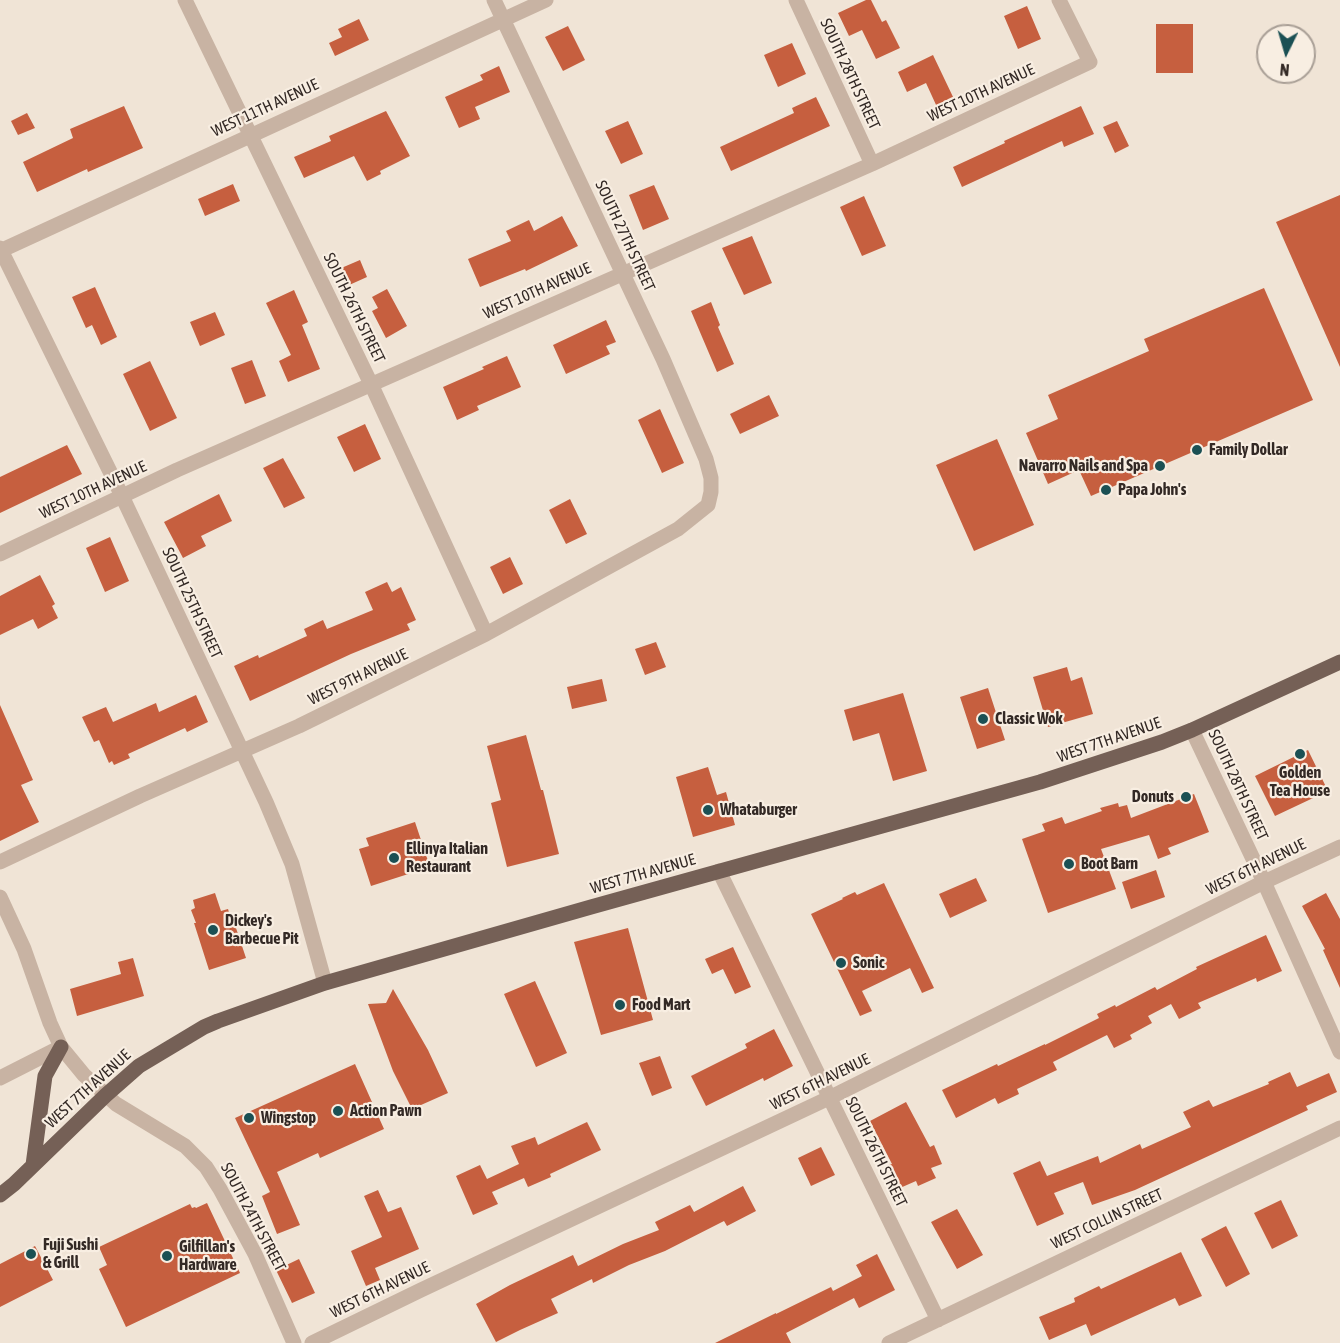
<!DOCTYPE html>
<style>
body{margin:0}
#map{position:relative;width:1340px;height:1343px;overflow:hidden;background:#f0e4d6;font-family:"Asap Condensed",sans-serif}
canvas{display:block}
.north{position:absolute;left:1256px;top:24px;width:60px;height:60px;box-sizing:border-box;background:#f8eee2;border:2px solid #a99f96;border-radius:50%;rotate:185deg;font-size:16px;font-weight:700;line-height:24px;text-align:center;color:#332925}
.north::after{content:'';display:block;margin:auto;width:21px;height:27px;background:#1b5054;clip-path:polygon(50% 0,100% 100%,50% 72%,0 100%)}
</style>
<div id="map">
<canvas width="1340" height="1343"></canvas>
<div class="north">N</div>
</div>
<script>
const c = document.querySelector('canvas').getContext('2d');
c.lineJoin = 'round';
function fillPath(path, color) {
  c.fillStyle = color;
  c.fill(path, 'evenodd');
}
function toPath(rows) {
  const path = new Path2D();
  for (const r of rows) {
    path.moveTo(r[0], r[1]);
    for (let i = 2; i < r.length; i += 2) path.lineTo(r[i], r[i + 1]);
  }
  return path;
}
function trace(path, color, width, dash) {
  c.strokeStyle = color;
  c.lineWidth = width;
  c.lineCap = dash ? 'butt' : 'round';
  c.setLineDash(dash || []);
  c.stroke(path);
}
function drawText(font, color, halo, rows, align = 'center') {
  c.font = font + ' "Asap Condensed",sans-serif';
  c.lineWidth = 4.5;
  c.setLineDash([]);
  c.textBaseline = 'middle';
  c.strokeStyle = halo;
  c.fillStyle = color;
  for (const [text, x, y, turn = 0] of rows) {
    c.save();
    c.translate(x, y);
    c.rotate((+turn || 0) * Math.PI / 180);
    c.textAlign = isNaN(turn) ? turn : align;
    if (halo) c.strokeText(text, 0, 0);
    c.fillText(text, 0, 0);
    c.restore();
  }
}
fillPath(toPath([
 [866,0,871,0,882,22,886,20,900,48,876,59,862,30,849,36,838,13],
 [1027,6,1041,39,1018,49,1004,16],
 [359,19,369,40,335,56,329,43,342,37,338,29],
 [1156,24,1193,24,1193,73,1156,73],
 [568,26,585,60,563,71,545,37],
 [792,43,806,74,778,87,764,55],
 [933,55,954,99,937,107,926,83,907,92,898,72],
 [499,66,510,92,475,107,480,119,459,128,445,97,483,80,480,75],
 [816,97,830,126,731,171,720,147,794,113,792,108],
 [124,106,143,148,88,172,87,169,37,192,23,162,73,138,70,129],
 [1081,106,1094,134,1064,147,1062,141,962,187,953,167,1005,143,1004,141],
 [386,111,410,156,380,171,381,174,367,181,354,156,304,178,294,157,331,141,329,136],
 [27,113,35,128,18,135,11,121],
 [628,121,643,154,621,164,605,131],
 [1117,121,1129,146,1115,153,1103,127],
 [233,184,240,201,205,216,198,199],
 [654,185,669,219,643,230,629,195],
 [1340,195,1340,367,1276,222],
 [864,196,886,246,862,256,840,207],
 [562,216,578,246,526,271,525,269,480,287,468,259,511,241,506,231,529,220,534,231],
 [752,236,772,283,744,295,722,248],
 [360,260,367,277,347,286,339,269],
 [95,287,117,337,101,345,92,325,86,328,72,297],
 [1264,288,1313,400,1091,496,1079,470,1048,484,1026,433,1058,419,1048,395,1149,351,1144,339],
 [387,289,407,326,386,338,372,311,378,308,372,297],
 [294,290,308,322,302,325,320,369,288,382,279,361,291,355,266,303],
 [711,302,720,325,718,327,734,364,717,372,691,311],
 [215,312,225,335,200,346,190,322],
 [606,320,616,342,606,346,610,354,566,374,553,345],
 [507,356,521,387,477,406,479,410,457,420,443,387,484,369,482,367],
 [252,360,266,396,245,404,231,368],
 [150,361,177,418,150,431,123,374],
 [769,395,779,416,740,434,730,414],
 [660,409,684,463,662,473,638,420],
 [365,424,381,459,354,472,337,437],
 [997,439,1034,525,974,551,936,465],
 [67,445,82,474,0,513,0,477],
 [283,458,305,498,284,508,263,468],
 [219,494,232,521,201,536,206,546,183,558,164,522],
 [570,499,587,534,566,544,549,510],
 [110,537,129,581,105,592,86,548],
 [510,557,523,584,503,594,490,567],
 [40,575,55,604,52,606,58,618,38,629,33,619,0,635,0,596],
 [387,582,392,592,401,587,416,620,407,624,410,630,351,654,250,701,234,666,258,655,259,658,307,636,304,629,323,620,327,629,373,610,365,592],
 [656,642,666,667,645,675,635,649],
 [1067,667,1071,681,1082,677,1093,714,1048,727,1033,677],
 [602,679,607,701,572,709,567,687],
 [988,688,1005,740,977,749,960,697],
 [903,693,927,771,893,781,879,733,853,741,844,710],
 [196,695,208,722,187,732,185,728,128,754,130,758,114,765,112,761,109,763,99,740,94,742,82,717,106,707,113,722,156,703,159,712],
 [0,705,33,780,21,785,39,822,0,841],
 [526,735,541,790,543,790,559,854,507,867,491,803,501,800,487,746],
 [1308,750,1328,791,1275,816,1255,776],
 [708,767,717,795,726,792,735,825,693,837,676,777],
 [1194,794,1209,832,1168,848,1171,854,1158,859,1149,835,1101,849,1116,889,1048,913,1022,839,1045,831,1042,824,1062,817,1065,824,1102,811,1100,808,1118,803,1119,807,1127,805,1131,818],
 [415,822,430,867,371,886,359,849,369,846,366,838],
 [1156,870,1165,897,1131,909,1122,882],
 [976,878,987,901,950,918,939,894],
 [884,883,934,988,922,993,910,968,862,991,872,1011,860,1016,811,914,843,899,842,898,855,892,857,895],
 [215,893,221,911,228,909,232,922,234,922,246,958,209,970,194,923,196,923,191,910,195,908,193,900],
 [1326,893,1340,919,1340,988,1323,950,1325,949,1302,906],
 [628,928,653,1020,601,1035,574,942],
 [1266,935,1282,971,1257,982,1256,978,1198,1003,1201,1008,1179,1019,1171,1004,1148,1016,1152,1023,1130,1035,1132,1039,1114,1048,1107,1035,1053,1062,1057,1070,1017,1089,1019,1094,998,1104,995,1098,956,1118,942,1090,997,1064,998,1066,1045,1044,1045,1045,1099,1018,1097,1014,1115,1005,1116,1007,1155,987,1157,990,1197,969,1196,967],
 [733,947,751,987,735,994,723,969,712,974,705,959],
 [133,958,144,996,77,1016,70,989,121,974,118,962],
 [535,981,567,1053,536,1067,504,994],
 [393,989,428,1050,448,1093,412,1109,393,1071,368,1004,386,1003],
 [774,1029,793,1066,764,1081,763,1078,706,1106,691,1076,747,1048,745,1044],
 [660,1056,672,1088,652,1096,639,1063],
 [355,1064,384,1129,320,1158,318,1153,277,1172,300,1225,277,1234,262,1196,270,1192,235,1118],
 [1290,1072,1297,1087,1329,1073,1337,1092,1306,1106,1308,1110,1269,1128,1135,1190,1092,1205,1083,1182,1054,1193,1064,1214,1037,1226,1013,1173,1040,1161,1047,1176,1098,1156,1100,1163,1140,1144,1142,1149,1191,1127,1183,1112,1209,1100,1213,1107,1269,1084,1268,1082],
 [906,1102,930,1147,934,1145,942,1164,931,1168,936,1178,918,1186,916,1181,900,1188,889,1165,892,1164,870,1121],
 [587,1122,601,1150,550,1174,551,1177,528,1187,524,1178,492,1192,498,1204,473,1215,456,1176,480,1165,487,1179,519,1164,511,1146,535,1137,538,1145],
 [821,1147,835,1175,811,1186,798,1158],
 [743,1186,756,1211,727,1226,724,1221,665,1251,629,1265,593,1283,592,1279,551,1299,558,1313,520,1330,496,1342,476,1304,510,1285,573,1255,578,1266,623,1244,659,1230,655,1222,690,1205,694,1212],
 [378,1190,388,1212,401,1207,419,1249,375,1268,380,1280,366,1286,351,1251,382,1237,364,1196],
 [1281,1200,1298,1236,1272,1249,1254,1213],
 [207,1203,240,1273,126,1327,99,1269,107,1265,99,1247,190,1204,192,1208,195,1207,196,1208],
 [957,1209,983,1255,957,1269,931,1222],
 [1226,1226,1250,1274,1226,1287,1201,1239],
 [35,1246,53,1280,0,1307,0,1264],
 [1181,1252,1202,1296,1179,1306,1175,1298,1091,1336,1086,1324,1049,1340,1039,1317,1075,1302,1074,1298,1099,1286,1101,1289],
 [877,1254,895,1290,859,1308,854,1298,786,1333,791,1343,715,1343,776,1313,776,1314,831,1287,833,1291,862,1276,856,1265],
 [299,1259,315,1293,292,1303,276,1270]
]), '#c65f3f');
trace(toPath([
 [185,0,371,384,486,634],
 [796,0,872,164],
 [0,248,122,496,266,802,292,864,325,983],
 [0,251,546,0],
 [0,554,177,470,872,164,1090,62,1059,0],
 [1192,730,1264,882,1340,1052],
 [0,862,140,796,299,726,486,634,678,529,708,505,711,492,711,478,706,459,663,359,494,0],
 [719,871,938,1320],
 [0,1078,61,1047],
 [312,1343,421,1290,829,1098,1264,882,1340,847],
 [889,1343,1340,1128]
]), '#c8b3a3', 15);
trace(toPath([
 [0,897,24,949,50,1023,61,1047,84,1075,116,1104,185,1146,206,1167,220,1189,255,1254,294,1343]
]), '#c8b3a3', 15);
trace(toPath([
 [33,1165,45,1076,61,1047],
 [0,1195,14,1184,106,1095,139,1066,204,1027,218,1021,325,983,591,907,1040,782,1162,742,1192,730,1340,662]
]), '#756056', 15);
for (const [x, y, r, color] of [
 [1197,450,6,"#1b5054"],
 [1160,466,6,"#1b5054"],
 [1106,490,6,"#1b5054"],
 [983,719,6,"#1b5054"],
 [1300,754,6,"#1b5054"],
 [1186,797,6,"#1b5054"],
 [708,810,6,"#1b5054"],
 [394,858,6,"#1b5054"],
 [1069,864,6,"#1b5054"],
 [213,930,6,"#1b5054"],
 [841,963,6,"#1b5054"],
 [620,1005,6,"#1b5054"],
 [338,1111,6,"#1b5054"],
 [249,1118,6,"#1b5054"],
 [31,1254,6,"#1b5054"],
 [167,1256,6,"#1b5054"]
]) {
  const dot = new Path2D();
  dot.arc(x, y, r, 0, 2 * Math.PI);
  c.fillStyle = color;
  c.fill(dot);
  trace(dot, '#f8eee2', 2);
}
drawText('16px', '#332925', '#f8eee2', [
 ["SOUTH 28TH STREET",850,74,65],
 ["WEST 10TH AVENUE",981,93,-25],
 ["WEST 11TH AVENUE",265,108,-25],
 ["SOUTH 27TH STREET",625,236,65],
 ["WEST 10TH AVENUE",537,291,-24],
 ["SOUTH 26TH STREET",354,308,64],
 ["WEST 10TH AVENUE",93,490,-25],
 ["SOUTH 25TH STREET",192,603,65],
 ["WEST 9TH AVENUE",358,677,-26],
 ["WEST 7TH AVENUE",1109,740,-19],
 ["SOUTH 28TH STREET",1238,785,65],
 ["WEST 6TH AVENUE",1256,867,-26],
 ["WEST 7TH AVENUE",643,874,-16],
 ["WEST 6TH AVENUE",820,1082,-26],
 ["WEST 7TH AVENUE",88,1089,-42],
 ["SOUTH 26TH STREET",876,1152,64],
 ["SOUTH 24TH STREET",253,1217,62],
 ["WEST COLLIN STREET",1107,1219,-25],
 ["WEST 6TH AVENUE",380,1290,-26]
]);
drawText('bold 16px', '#332925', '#f8eee2', [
 ["Family Dollar",1209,450],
 ["Navarro Nails and Spa",1148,466,"right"],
 ["Papa John's",1118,490],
 ["Classic Wok",995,719],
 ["Golden",1300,773,"center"],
 ["Tea House",1300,791,"center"],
 ["Donuts",1174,797,"right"],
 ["Whataburger",720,810],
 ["Ellinya Italian",406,849],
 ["Restaurant",406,867],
 ["Boot Barn",1081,864],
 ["Dickey's",225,921],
 ["Barbecue Pit",225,939],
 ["Sonic",853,963],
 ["Food Mart",632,1005],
 ["Action Pawn",350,1111],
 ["Wingstop",261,1118],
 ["Fuji Sushi",43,1245],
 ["& Grill",43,1263],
 ["Gilfillan's",179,1247],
 ["Hardware",179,1265]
], 'left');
</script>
